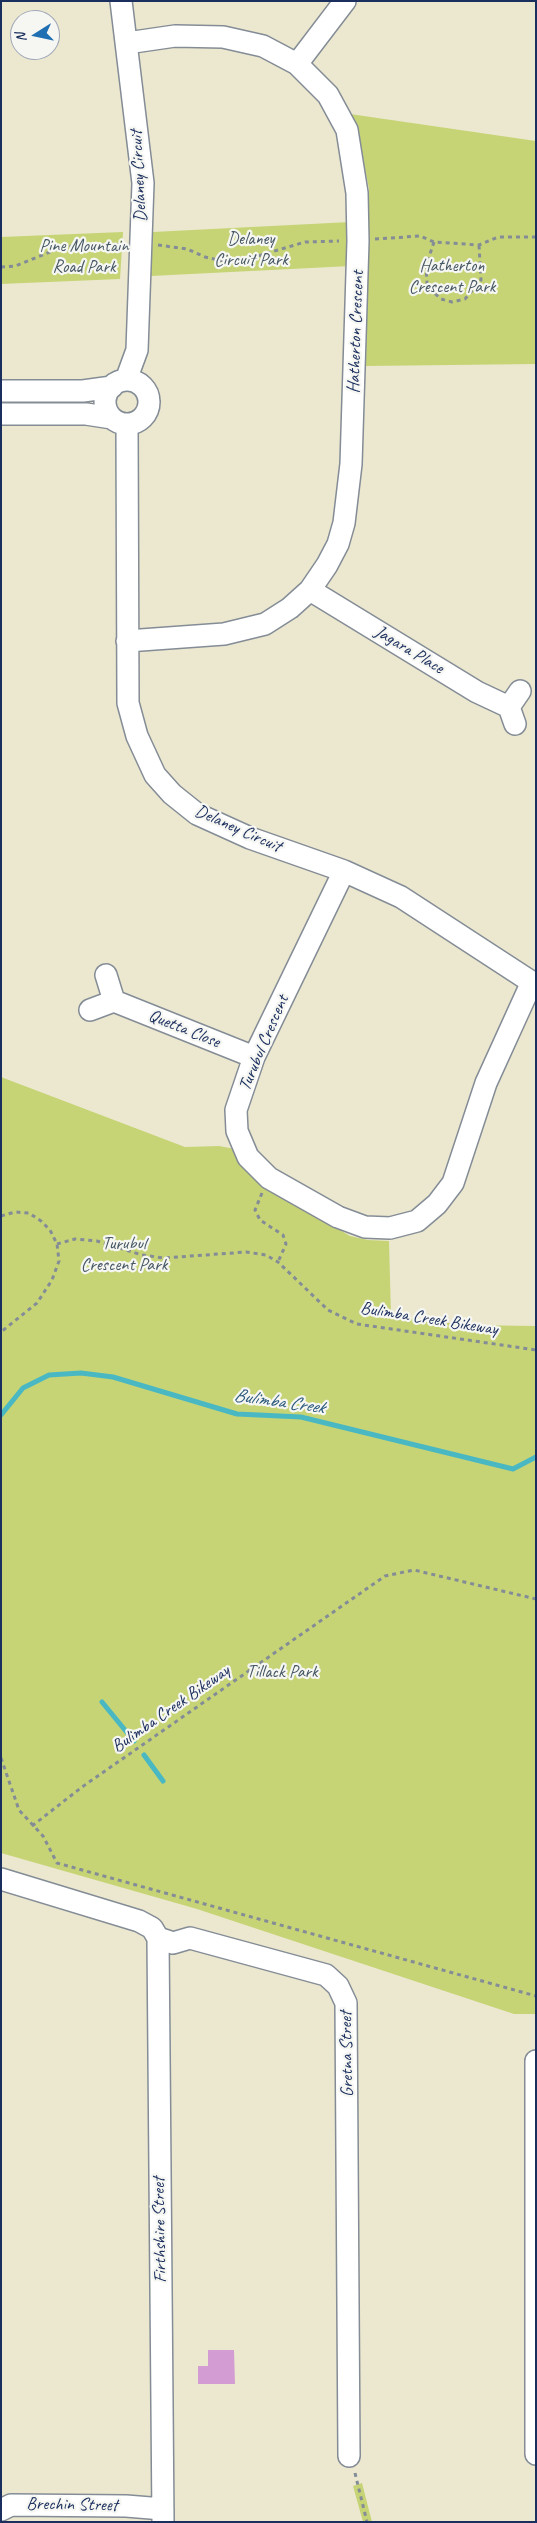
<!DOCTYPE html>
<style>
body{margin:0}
#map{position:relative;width:537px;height:2523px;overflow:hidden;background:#ece8cf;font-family:Caveat,sans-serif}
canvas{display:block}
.frame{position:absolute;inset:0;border:2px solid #1b2f5e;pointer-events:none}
.north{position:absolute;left:10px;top:10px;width:50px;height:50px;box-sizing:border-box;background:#f6f6f2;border:1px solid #9ea6b7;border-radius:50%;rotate:260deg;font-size:14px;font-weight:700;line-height:20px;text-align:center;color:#1b2f5e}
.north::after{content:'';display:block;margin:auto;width:18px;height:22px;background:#1f6fb2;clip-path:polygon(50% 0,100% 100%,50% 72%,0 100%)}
</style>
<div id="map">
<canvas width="537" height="2523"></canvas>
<div class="frame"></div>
<div class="north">N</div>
</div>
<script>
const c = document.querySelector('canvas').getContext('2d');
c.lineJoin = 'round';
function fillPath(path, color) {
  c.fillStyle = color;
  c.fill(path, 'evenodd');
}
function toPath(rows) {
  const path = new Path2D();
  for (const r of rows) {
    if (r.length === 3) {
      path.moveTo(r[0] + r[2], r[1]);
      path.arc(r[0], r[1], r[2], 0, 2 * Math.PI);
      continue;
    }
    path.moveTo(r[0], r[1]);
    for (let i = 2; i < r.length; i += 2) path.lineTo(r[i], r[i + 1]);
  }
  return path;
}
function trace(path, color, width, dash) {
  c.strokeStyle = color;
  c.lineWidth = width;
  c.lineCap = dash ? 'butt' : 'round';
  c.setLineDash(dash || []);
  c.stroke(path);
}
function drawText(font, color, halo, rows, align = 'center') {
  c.font = font + ' Caveat,sans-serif';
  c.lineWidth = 4.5;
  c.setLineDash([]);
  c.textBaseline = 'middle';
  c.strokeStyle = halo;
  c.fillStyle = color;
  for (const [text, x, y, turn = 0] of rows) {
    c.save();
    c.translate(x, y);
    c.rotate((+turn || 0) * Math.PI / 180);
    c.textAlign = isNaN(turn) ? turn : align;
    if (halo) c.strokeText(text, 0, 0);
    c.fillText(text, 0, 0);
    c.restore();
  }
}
fillPath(toPath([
 [350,114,536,141,536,364,366,366,369,189,359,138],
 [350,222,351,266,151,276,153,232],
 [123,232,120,279,1,284,1,237],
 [1,1077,185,1147,219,1146,235,1149,260,1183,350,1236,368,1240,389,1241,391,1316,466,1325,536,1326,536,2014,514,2014,197,1909,1,1853],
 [362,2483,372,2522,363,2522,353,2486]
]), '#c6d476');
trace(toPath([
 [1,1415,23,1388,49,1375,81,1373,113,1377,237,1414,301,1417,513,1469,536,1457],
 [102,1702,134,1741],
 [144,1755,163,1781]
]), '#4ab8c3', 5);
fillPath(toPath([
 [208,2350,234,2350,235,2384,198,2384,198,2366,208,2366]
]), '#d39dd3');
const minor = toPath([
 [121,1,143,183,137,350,126,380],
 [297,64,345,1],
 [127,402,22],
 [1,391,83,391,112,387],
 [1,414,86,414,112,418],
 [127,424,128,703,137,736,155,775,172,794,197,814,250,838,344,871,401,897,536,985],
 [310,590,477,692,509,707],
 [127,641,224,634,265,624,290,608,310,590,327,565,338,544,344,523,351,464,358,241,357,193,347,130,328,95,297,64,263,46,223,37,175,36,127,43],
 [515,724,509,707,520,691],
 [344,871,254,1057,236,1110,237,1131,248,1157,269,1178,338,1217,365,1227,390,1228,417,1221,437,1204,453,1183,486,1083,531,984],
 [114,1001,254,1057],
 [90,1010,114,1001,106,975],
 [1,1879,139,1921,152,1928,158,1938,173,1943,190,1938,326,1975,338,1986,346,2003,349,2456],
 [158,1938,163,2522],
 [536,2061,536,2454],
 [1,2510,11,2505,126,2506,163,2509]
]);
trace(minor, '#848c96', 24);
trace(toPath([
 [375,239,420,236,434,242,479,245,498,237,536,237],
 [434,242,426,266,427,283,431,290,441,299,452,302,465,299,481,280,479,245],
 [158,245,187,249,205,257,227,262,258,256,305,242,339,241],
 [1,267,15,266,60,248,85,244,122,245],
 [262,1193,255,1210,260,1220,283,1235,286,1244,278,1262],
 [1,1216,15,1212,29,1213,41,1221,50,1230,57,1244,59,1261,52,1280,37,1303,1,1332],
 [57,1244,75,1239,97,1241,142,1255,164,1258,246,1252,266,1255,278,1262,328,1310,357,1324,536,1350],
 [1,1758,19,1810,43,1836,57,1863,536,1996],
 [32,1826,82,1787,385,1576,414,1570,536,1599],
 [355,2473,367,2522]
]), '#848c96', 3, [4, 4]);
trace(minor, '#fff', 21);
drawText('18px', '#1b2f5e', '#f6f6f2', [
 ["Delaney Circuit",139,176,-93],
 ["Hatherton Crescent",356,332,-88],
 ["Jagara Place",409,650,31],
 ["Delaney Circuit",238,829,24],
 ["Quetta Close",184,1029,22],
 ["Turubul Crescent",264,1043,-67],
 ["Bulimba Creek Bikeway",429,1319,9],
 ["Bulimba Creek Bikeway",171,1709,-35],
 ["Gretna Street",347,2054,-91],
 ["Firthshire Street",160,2230,-91],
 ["Brechin Street",72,2505,1]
]);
drawText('18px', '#465864', '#f6f6f2', [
 ["Delaney",251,239],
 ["Circuit Park",251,260],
 ["Pine Mountain",84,246],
 ["Road Park",84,267],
 ["Hatherton",452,266],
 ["Crescent Park",452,287],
 ["Turubul",124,1244],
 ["Crescent Park",124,1265],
 ["Tillack Park",282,1672]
]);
drawText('italic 19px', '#29587c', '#f6f6f2', [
 ["Bulimba Creek",279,1402,8]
]);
</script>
